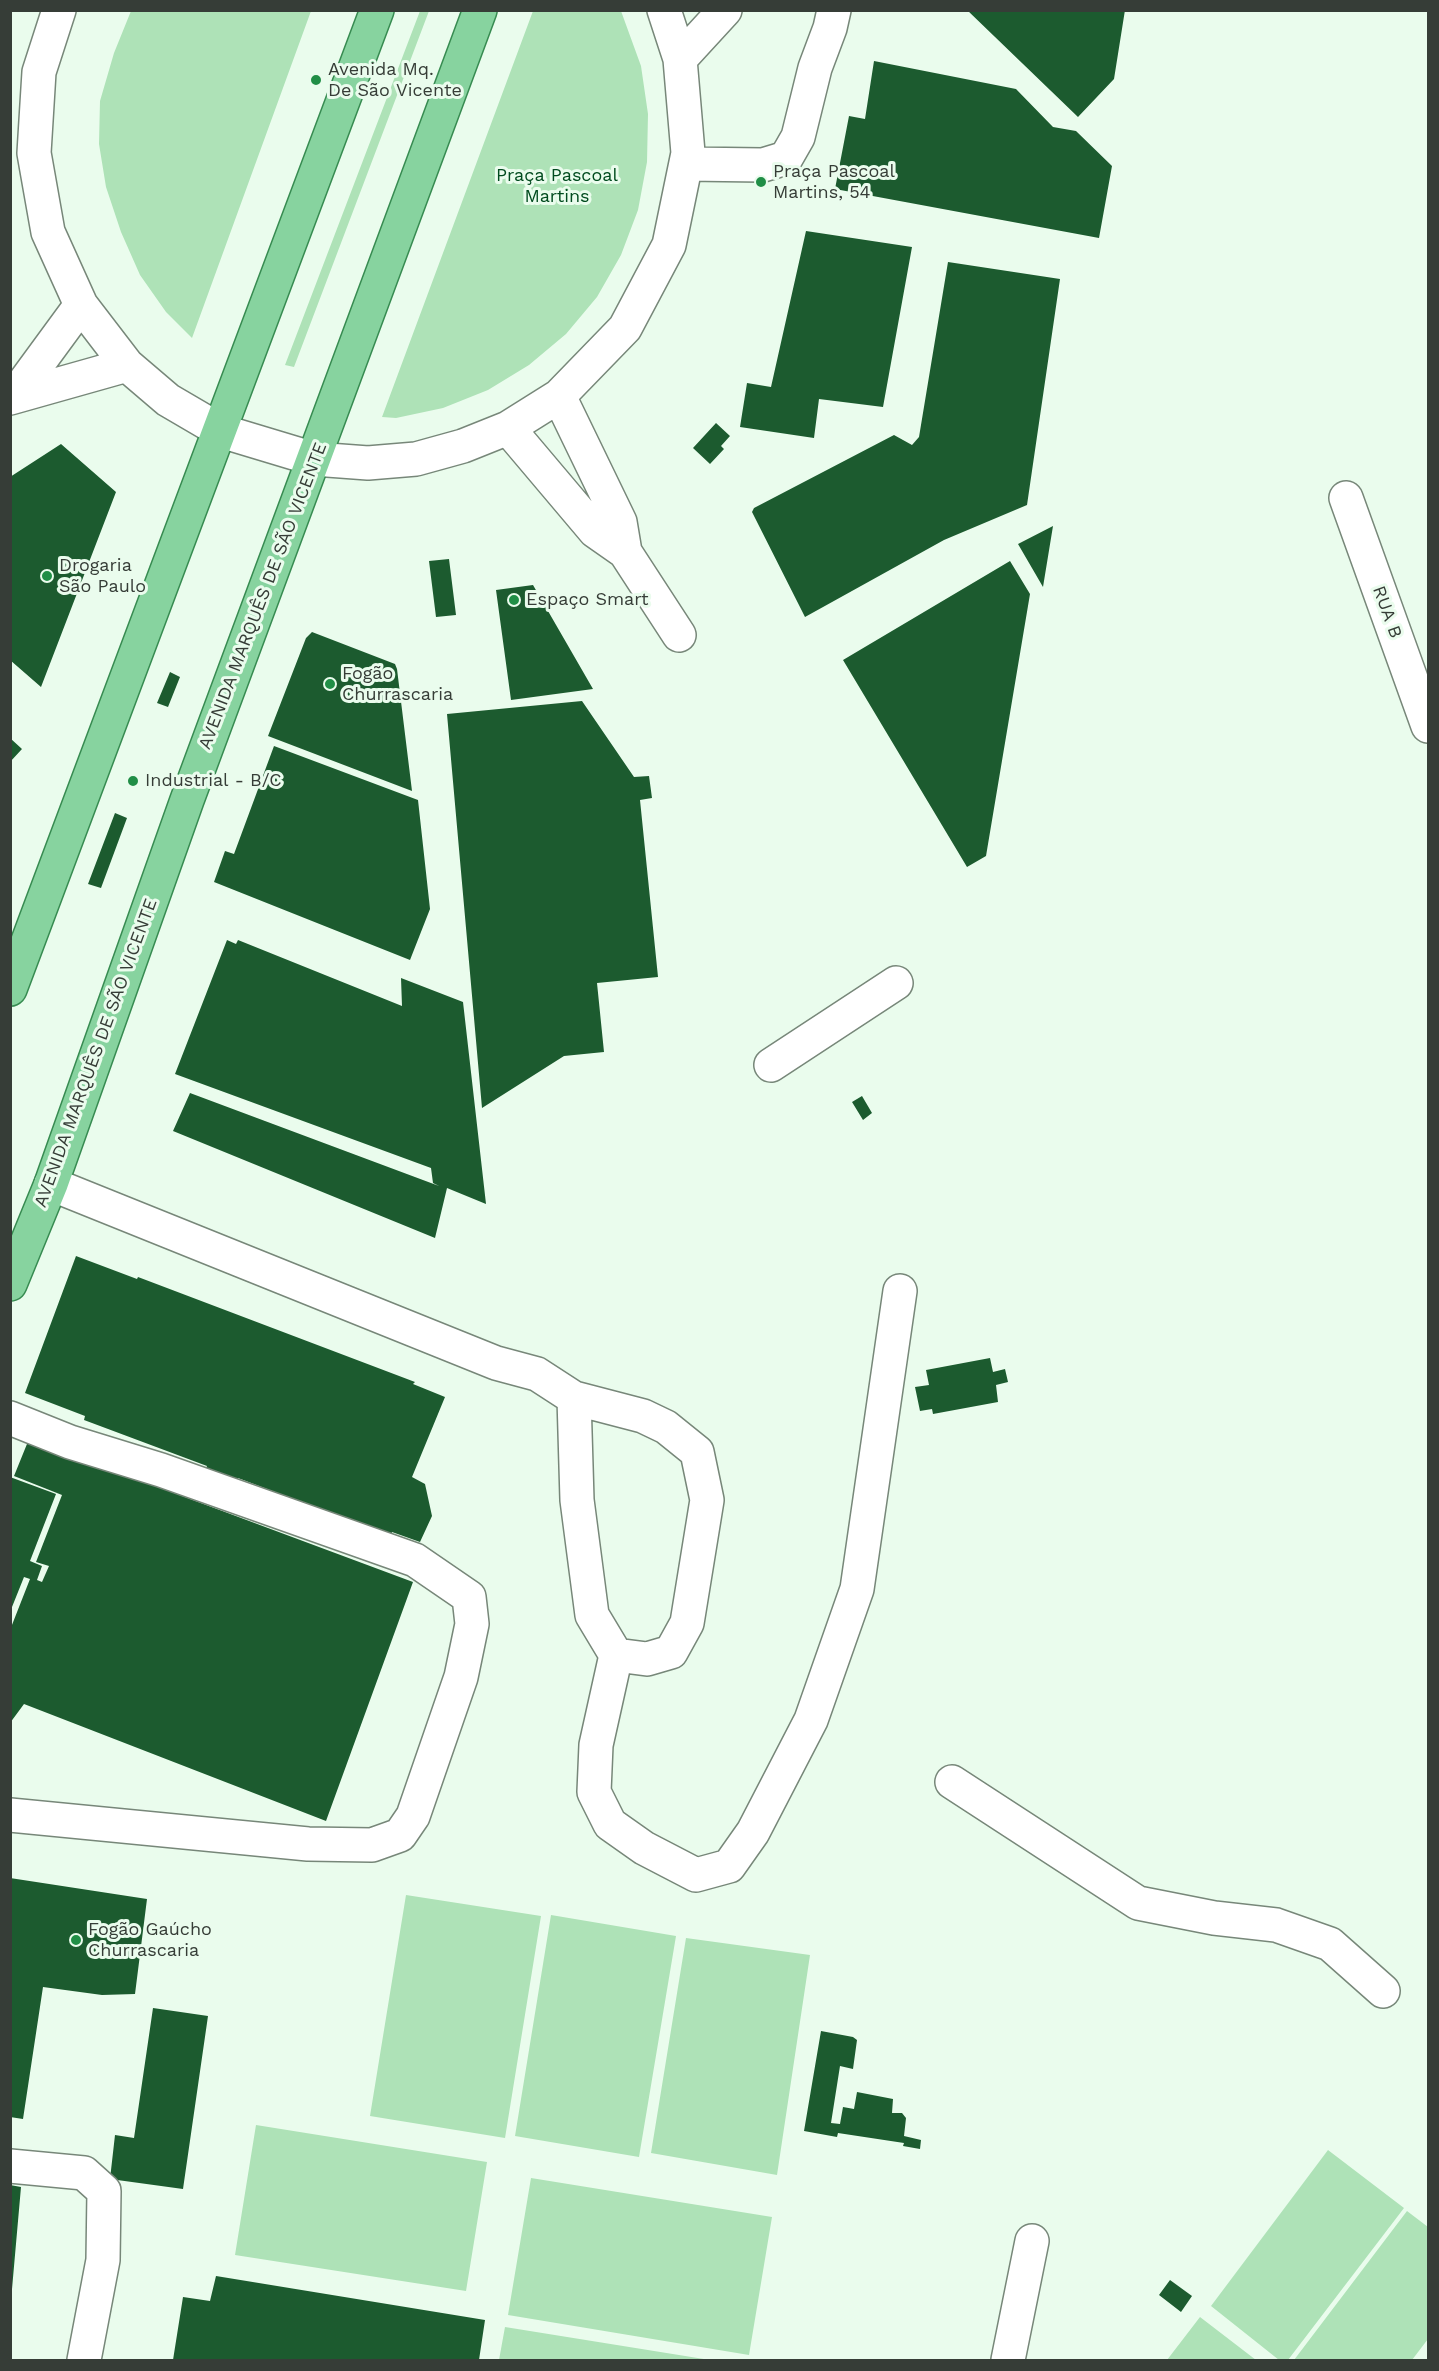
<!DOCTYPE html>
<meta charset="utf-8">
<style>
body{margin:0}
#map{position:relative;width:1439px;height:2371px;overflow:hidden;background:#eafced;font-family:"Work Sans",sans-serif}
canvas{display:block}
.frame{position:absolute;inset:0;border:12px solid #363d37;pointer-events:none}
</style>
<div id="map">
<canvas width="1439" height="2371"></canvas>
<div class="frame"></div>
</div>
<script>
const c = document.querySelector('canvas').getContext('2d');
c.lineJoin = 'round';
function fillPath(path, color) {
  c.fillStyle = color;
  c.fill(path, 'evenodd');
}
function toPath(rows) {
  const path = new Path2D();
  for (const r of rows) {
    path.moveTo(r[0], r[1]);
    for (let i = 2; i < r.length; i += 2) path.lineTo(r[i], r[i + 1]);
  }
  return path;
}
function trace(path, color, width, dash) {
  c.strokeStyle = color;
  c.lineWidth = width;
  c.lineCap = dash ? 'butt' : 'round';
  c.setLineDash(dash || []);
  c.stroke(path);
}
function drawText(font, color, halo, rows, align = 'center') {
  c.font = font + ' "Work Sans",sans-serif';
  c.lineWidth = 6;
  c.setLineDash([]);
  c.textBaseline = 'middle';
  c.strokeStyle = halo;
  c.fillStyle = color;
  for (const [text, x, y, turn = 0] of rows) {
    c.save();
    c.translate(x, y);
    c.rotate((+turn || 0) * Math.PI / 180);
    c.textAlign = isNaN(turn) ? turn : align;
    if (halo) c.strokeText(text, 0, 0);
    c.fillText(text, 0, 0);
    c.restore();
  }
}
fillPath(toPath([
 [131,11,311,11,192,338,166,312,140,275,121,232,106,187,99,144,100,101,114,53],
 [420,11,429,11,294,367,285,365],
 [533,11,621,11,641,66,648,114,647,162,638,210,621,255,597,297,566,334,529,365,488,390,443,408,396,418,382,417],
 [406,1895,541,1916,505,2138,370,2116],
 [551,1915,676,1936,639,2157,515,2136],
 [686,1938,810,1955,777,2175,651,2153],
 [256,2125,487,2162,466,2291,235,2255],
 [1328,2150,1404,2208,1288,2360,1279,2360,1211,2306],
 [531,2178,772,2217,749,2355,508,2315],
 [1407,2211,1428,2227,1428,2339,1412,2360,1294,2360],
 [1200,2317,1256,2360,1167,2360],
 [505,2327,710,2360,499,2360]
]), '#aee2b7');
fillPath(toPath([
 [967,10,1125,10,1114,79,1078,117],
 [874,61,1016,89,1053,127,1076,131,1112,166,1099,238,835,189,849,116,865,119],
 [806,231,912,247,883,407,819,399,814,438,740,427,747,383,771,387],
 [948,262,1060,279,1027,505,944,540,805,617,752,512,754,508,894,435,912,445,919,437],
 [716,423,730,436,721,446,724,449,710,464,693,448],
 [61,444,116,492,41,687,10,660,10,477],
 [1053,526,1043,587,1018,544],
 [449,559,456,615,436,617,429,561],
 [1010,561,1030,594,986,856,967,867,843,660],
 [533,585,593,689,511,700,496,590],
 [312,632,395,664,397,669,412,791,268,736,306,638],
 [170,672,180,677,168,707,157,703],
 [582,701,634,777,649,776,652,798,640,800,658,977,597,983,604,1052,564,1056,482,1108,447,714],
 [10,738,22,749,10,762],
 [274,746,418,800,430,909,410,960,214,882,225,851,234,854],
 [115,813,127,818,101,888,88,884],
 [227,940,236,944,238,940,402,1006,401,978,463,1002,486,1204,447,1188,435,1238,173,1131,190,1093,439,1186,433,1183,431,1168,175,1074],
 [862,1096,872,1113,863,1120,852,1102],
 [76,1256,137,1279,138,1277,415,1382,413,1384,445,1397,412,1477,425,1484,432,1516,420,1542,392,1532,391,1536,238,1478,233,1493,200,1481,207,1466,84,1420,85,1416,25,1393],
 [990,1358,993,1372,1005,1369,1008,1382,996,1385,998,1402,933,1414,932,1409,920,1411,915,1387,929,1385,926,1370],
 [29,1439,413,1582,326,1821,24,1704,10,1723,10,1630,30,1579,24,1577,10,1612,10,1477,56,1494,30,1561,42,1566,37,1580,42,1582,49,1566,36,1562,62,1495,14,1476],
 [10,1878,147,1899,135,1994,102,1995,43,1987,23,2119,10,2117],
 [153,2008,208,2016,183,2189,110,2179,115,2135,134,2138],
 [821,2031,853,2037,857,2040,853,2069,840,2066,831,2123,840,2124,843,2107,854,2109,857,2092,893,2099,892,2113,902,2113,906,2118,904,2136,921,2140,920,2149,903,2146,904,2143,838,2133,837,2137,804,2131],
 [10,2185,21,2187,12,2289,10,2289],
 [216,2276,485,2320,479,2360,173,2360,183,2297,210,2301],
 [1170,2280,1192,2296,1181,2312,1159,2295]
]), '#1c5b2f');
const minor = toPath([
 [59,10,39,72,34,153,48,232,81,305,127,365,168,400,221,431,314,459,368,463,416,459,463,446,508,428,559,396,625,328,669,245,688,153,680,59,664,10],
 [680,59,725,10],
 [686,164,763,165,786,158,798,137,815,68,830,28,834,10],
 [15,395,81,305],
 [559,396,620,522,625,552],
 [10,398,127,365],
 [508,428,595,531,625,552,679,635],
 [1346,498,1428,726],
 [771,1065,896,983],
 [51,1184,496,1363,537,1374,574,1398,643,1416,666,1427,697,1452,707,1500,687,1623,671,1652,647,1659,616,1655,592,1615,577,1500,574,1398],
 [10,1418,70,1442,161,1470,415,1560,469,1597,472,1624,461,1677,413,1816,400,1835,372,1845,308,1844,10,1815],
 [616,1655,596,1745,594,1792,610,1824,644,1848,696,1875,729,1866,753,1832,811,1720,857,1589,900,1291],
 [952,1782,1138,1903,1214,1918,1276,1925,1330,1944,1383,1991],
 [10,2166,84,2173,104,2191,103,2260,84,2360],
 [1008,2360,1032,2241]
]);
const major = toPath([
 [10,989,377,10],
 [10,1284,51,1184,187,800,480,10]
]);
trace(minor, '#778779', 36);
trace(major, '#378b51', 36);
trace(minor, '#fff', 33);
trace(major, '#87d39f', 33);
for (const [x, y, r, color] of [
 [316,80,6,"#208e46"],
 [761,182,6,"#208e46"],
 [47,576,6,"#208e46"],
 [514,600,6,"#208e46"],
 [330,684,6,"#208e46"],
 [133,781,6,"#208e46"],
 [76,1940,6,"#208e46"]
]) {
  const dot = new Path2D();
  dot.arc(x, y, r, 0, 2 * Math.PI);
  c.fillStyle = color;
  c.fill(dot);
  trace(dot, '#eafced', 2);
}
drawText('18px', '#363d37', '#eafced', [
 ["Avenida Mq.",328,70],
 ["De São Vicente",328,91],
 ["Praça Pascoal",773,172],
 ["Martins, 54",773,193],
 ["Drogaria",59,566],
 ["São Paulo",59,587],
 ["Espaço Smart",526,600],
 ["Fogão",342,674],
 ["Churrascaria",342,695],
 ["Industrial - B/C",145,781],
 ["Fogão Gaúcho",88,1930],
 ["Churrascaria",88,1951]
], 'left');
drawText('18px', '#004b1e', '#eafced', [
 ["Praça Pascoal",557,176],
 ["Martins",557,197]
]);
drawText('18px', '#363d37', '#eafced', [
 ["AVENIDA MARQUÊS DE SÃO VICENTE",263,596,-69],
 ["RUA B",1387,612,70],
 ["AVENIDA MARQUÊS DE SÃO VICENTE",96,1053,-70]
]);
</script>
